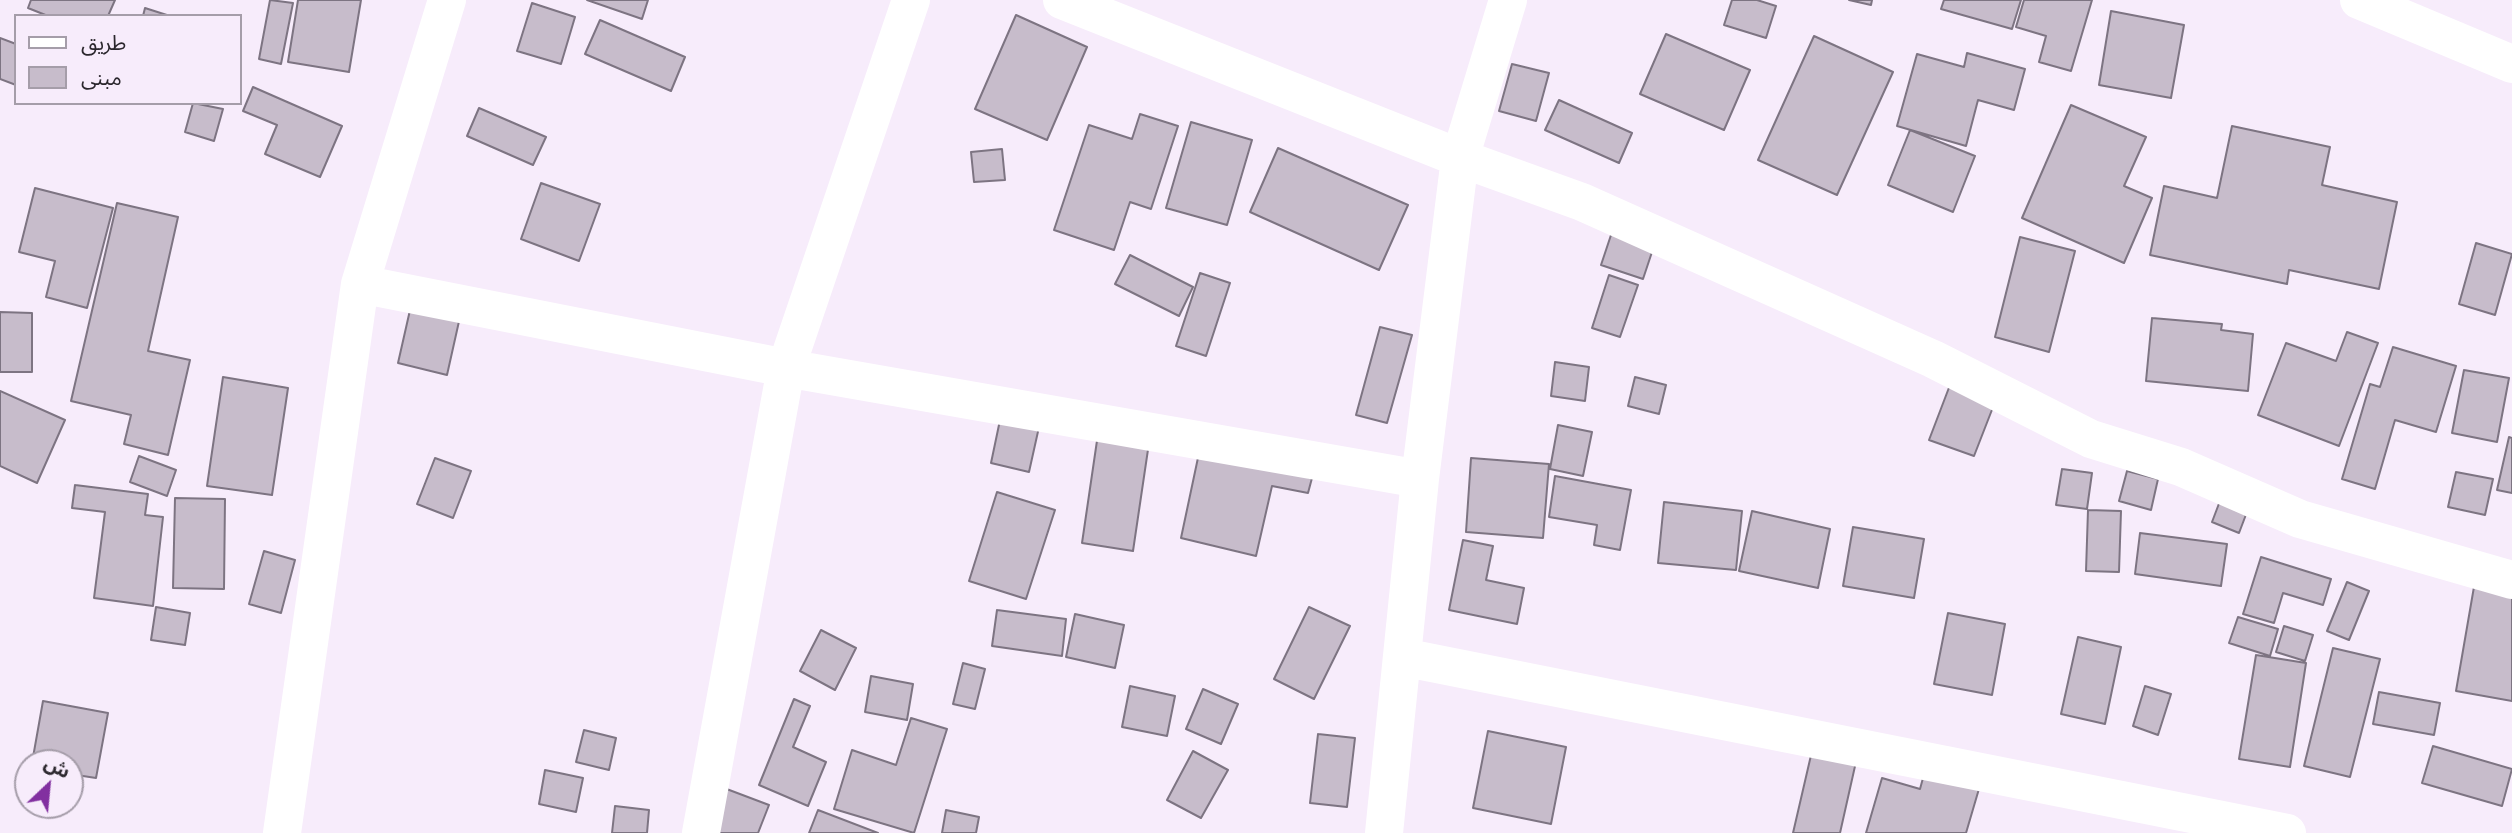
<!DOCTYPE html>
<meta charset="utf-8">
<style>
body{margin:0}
#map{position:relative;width:2512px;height:833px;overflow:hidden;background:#f7ecfb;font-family:"Public Sans","Noto Sans Arabic",sans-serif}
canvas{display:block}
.legend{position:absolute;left:14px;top:14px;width:228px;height:91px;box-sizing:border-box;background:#f7ecfb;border:2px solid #a59da9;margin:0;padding:9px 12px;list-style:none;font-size:21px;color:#2b272d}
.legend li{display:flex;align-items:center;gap:14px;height:35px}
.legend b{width:35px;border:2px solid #a59da9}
.north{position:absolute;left:14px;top:749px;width:70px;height:70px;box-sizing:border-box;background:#f7ecfb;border:2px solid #a59da9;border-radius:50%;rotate:26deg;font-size:19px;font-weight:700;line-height:28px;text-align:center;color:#2b272d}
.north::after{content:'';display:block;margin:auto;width:24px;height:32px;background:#8230a0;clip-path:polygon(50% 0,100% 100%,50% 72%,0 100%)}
</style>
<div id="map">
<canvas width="2512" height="833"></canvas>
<ul class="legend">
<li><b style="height:9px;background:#fff"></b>طريق</li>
<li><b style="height:19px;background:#c7bccb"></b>مبنى</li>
</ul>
<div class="north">ش</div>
</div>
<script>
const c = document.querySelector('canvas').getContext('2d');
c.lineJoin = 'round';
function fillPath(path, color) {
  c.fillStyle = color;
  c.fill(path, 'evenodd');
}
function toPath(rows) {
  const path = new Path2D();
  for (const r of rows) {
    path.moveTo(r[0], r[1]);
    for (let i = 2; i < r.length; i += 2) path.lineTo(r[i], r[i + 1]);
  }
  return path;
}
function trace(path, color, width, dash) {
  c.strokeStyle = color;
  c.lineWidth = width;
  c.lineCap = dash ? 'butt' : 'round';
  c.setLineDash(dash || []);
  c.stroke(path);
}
const building = toPath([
 [31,0,115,0,108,16,48,16,28,8,31,0],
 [270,0,293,3,281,64,259,59,270,0],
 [298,0,361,0,349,72,288,62,298,0],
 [587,0,648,0,642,19,587,0],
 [1732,0,1757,0,1776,6,1766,38,1724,25,1732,0],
 [1849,0,1872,0,1871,5,1849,0],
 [1944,0,2021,0,2012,29,1941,9,1944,0],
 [2024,0,2092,0,2071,71,2039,62,2046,36,2016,27,2024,0],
 [532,3,575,17,561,64,517,51,532,3],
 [145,8,170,16,143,16,145,8],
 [2111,11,2184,25,2171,98,2099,85,2111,11],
 [1016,15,1087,47,1047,140,975,109,1016,15],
 [600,20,685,57,671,91,585,54,600,20],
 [1666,34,1750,70,1724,130,1640,94,1666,34],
 [1814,36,1893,72,1837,195,1758,160,1814,36],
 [0,38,16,44,16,85,0,79,0,38],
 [1967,53,2025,69,2014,110,1978,100,1966,146,1897,126,1917,54,1964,67,1967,53],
 [1512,64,1549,73,1536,121,1499,111,1512,64],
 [253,87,342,126,320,177,265,154,277,125,243,111,253,87],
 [1559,100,1632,133,1619,163,1545,130,1559,100],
 [193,103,223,109,214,141,185,132,193,103],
 [2071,105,2146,137,2124,186,2152,198,2124,263,2022,218,2071,105],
 [479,108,546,137,533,165,467,136,479,108],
 [1140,114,1178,126,1151,209,1130,202,1114,250,1054,230,1089,125,1132,139,1140,114],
 [1191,122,1252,140,1227,225,1166,208,1191,122],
 [2232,126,2330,147,2322,185,2397,202,2379,289,2289,270,2287,284,2150,255,2164,186,2217,198,2232,126],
 [1910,130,1975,156,1953,212,1888,185,1910,130],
 [1278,148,1408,205,1379,270,1250,212,1278,148],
 [1002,149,1005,180,974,182,971,152,1002,149],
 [541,183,600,204,579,261,521,239,541,183],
 [35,188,113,208,87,308,46,297,55,261,19,252,35,188],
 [117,203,178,217,148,351,190,360,168,455,124,444,131,415,71,401,117,203],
 [1613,229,1655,243,1643,279,1601,265,1613,229],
 [2020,237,2075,251,2049,352,1995,337,2020,237],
 [2476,243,2512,254,2495,315,2459,304,2476,243],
 [1130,255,1193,287,1179,316,1115,284,1130,255],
 [1200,273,1230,283,1206,356,1176,346,1200,273],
 [1609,275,1638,285,1620,337,1592,328,1609,275],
 [415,288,464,299,447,375,398,363,415,288],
 [0,312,32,313,32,372,0,372,0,312],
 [2152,318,2222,324,2221,330,2253,334,2248,391,2146,381,2152,318],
 [1380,327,1412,335,1387,423,1356,415,1380,327],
 [2347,332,2378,343,2339,446,2258,415,2286,343,2336,361,2347,332],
 [2393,347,2456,366,2436,432,2395,420,2375,489,2342,479,2370,384,2380,387,2393,347],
 [1555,362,1589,367,1585,401,1551,396,1555,362],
 [2464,370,2509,378,2497,442,2452,433,2464,370],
 [223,377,288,388,272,495,207,486,223,377],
 [1635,377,1666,385,1659,414,1628,406,1635,377],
 [1950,385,1995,402,1974,456,1929,440,1950,385],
 [0,391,65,420,37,483,0,466,0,391],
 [1004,401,1043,409,1029,472,991,463,1004,401],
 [1558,425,1592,432,1583,476,1550,469,1558,425],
 [1099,427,1150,436,1133,551,1082,543,1099,427],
 [2509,437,2512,438,2512,493,2497,490,2509,437],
 [1199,453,1312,478,1308,493,1272,486,1256,556,1181,538,1199,453],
 [139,456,176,470,167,496,130,482,139,456],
 [435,458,471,471,453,518,417,504,435,458],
 [1471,458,1549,464,1543,538,1466,532,1471,458],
 [2062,469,2092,473,2087,509,2056,505,2062,469],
 [2127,471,2158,479,2151,510,2119,501,2127,471],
 [2456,472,2493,479,2485,515,2448,507,2456,472],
 [1555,476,1631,490,1620,550,1594,545,1597,525,1549,517,1555,476],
 [75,485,148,494,145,515,163,517,153,606,94,598,105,512,72,508,75,485],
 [997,492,1055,510,1026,599,969,581,997,492],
 [2223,493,2250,504,2239,533,2212,522,2223,493],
 [175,498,225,499,224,589,173,588,175,498],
 [1664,502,1742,511,1736,570,1658,563,1664,502],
 [2088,510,2121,511,2119,572,2086,571,2088,510],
 [1752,511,1830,529,1818,588,1739,571,1752,511],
 [1853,527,1924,539,1914,598,1843,586,1853,527],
 [2140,533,2227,544,2221,586,2135,574,2140,533],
 [1463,540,1493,546,1486,580,1524,588,1517,624,1449,610,1463,540],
 [264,551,295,560,281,613,249,604,264,551],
 [2261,557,2331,579,2323,605,2283,593,2274,623,2243,614,2261,557],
 [2475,581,2512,587,2512,701,2456,691,2475,581],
 [2347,582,2369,591,2349,640,2327,631,2347,582],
 [156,607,190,613,185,645,151,640,156,607],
 [1309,607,1350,626,1314,699,1274,679,1309,607],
 [997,610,1066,619,1062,656,992,646,997,610],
 [1948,613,2005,624,1992,695,1934,684,1948,613],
 [1075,614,1124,625,1115,668,1066,657,1075,614],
 [2238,617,2278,629,2270,656,2229,643,2238,617],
 [2284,626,2313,635,2305,661,2276,652,2284,626],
 [821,630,856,648,835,690,800,671,821,630],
 [2078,637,2121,647,2105,724,2061,714,2078,637],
 [2333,648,2380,659,2350,777,2304,766,2333,648],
 [2256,655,2306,663,2290,767,2239,759,2256,655],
 [963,663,985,669,975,709,953,704,963,663],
 [871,676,913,684,907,720,865,712,871,676],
 [1130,686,1175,696,1167,736,1122,727,1130,686],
 [2145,686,2171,694,2158,735,2133,726,2145,686],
 [1203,689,1238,704,1221,744,1186,729,1203,689],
 [2379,692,2440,703,2434,735,2373,724,2379,692],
 [794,699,810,706,793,747,826,762,808,806,759,785,794,699],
 [43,701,108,713,96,778,70,774,70,763,32,763,43,701],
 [911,718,947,729,914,833,834,809,852,750,896,765,911,718],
 [1818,725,1862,735,1840,833,1793,833,1818,725],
 [584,730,616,738,609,770,576,762,584,730],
 [1488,731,1566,747,1551,824,1473,808,1488,731],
 [1318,734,1355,738,1347,807,1310,803,1318,734],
 [2433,746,2512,769,2502,806,2422,783,2433,746],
 [1931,749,1986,765,1966,833,1866,833,1882,778,1920,789,1931,749],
 [1193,751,1228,770,1201,818,1167,800,1193,751],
 [545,770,583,778,576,812,539,804,545,770],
 [724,788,769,805,758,833,708,833,724,788],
 [615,806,649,810,647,833,612,833,615,806],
 [818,810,878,833,809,833,818,810],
 [946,810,979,817,976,833,942,833,946,810]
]);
fillPath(building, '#c7bccb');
trace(building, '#7d7482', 2);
trace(toPath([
 [1062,0,1460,158,1582,202,1933,359,2091,439,2181,467,2300,519,2512,580],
 [2359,0,2512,64],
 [360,284,786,368,1420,479],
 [1402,657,2287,833],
 [282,833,360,284,447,0],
 [701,833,786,368,911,0],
 [1384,833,1420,479,1460,158,1508,0]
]), '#fff', 38);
</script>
